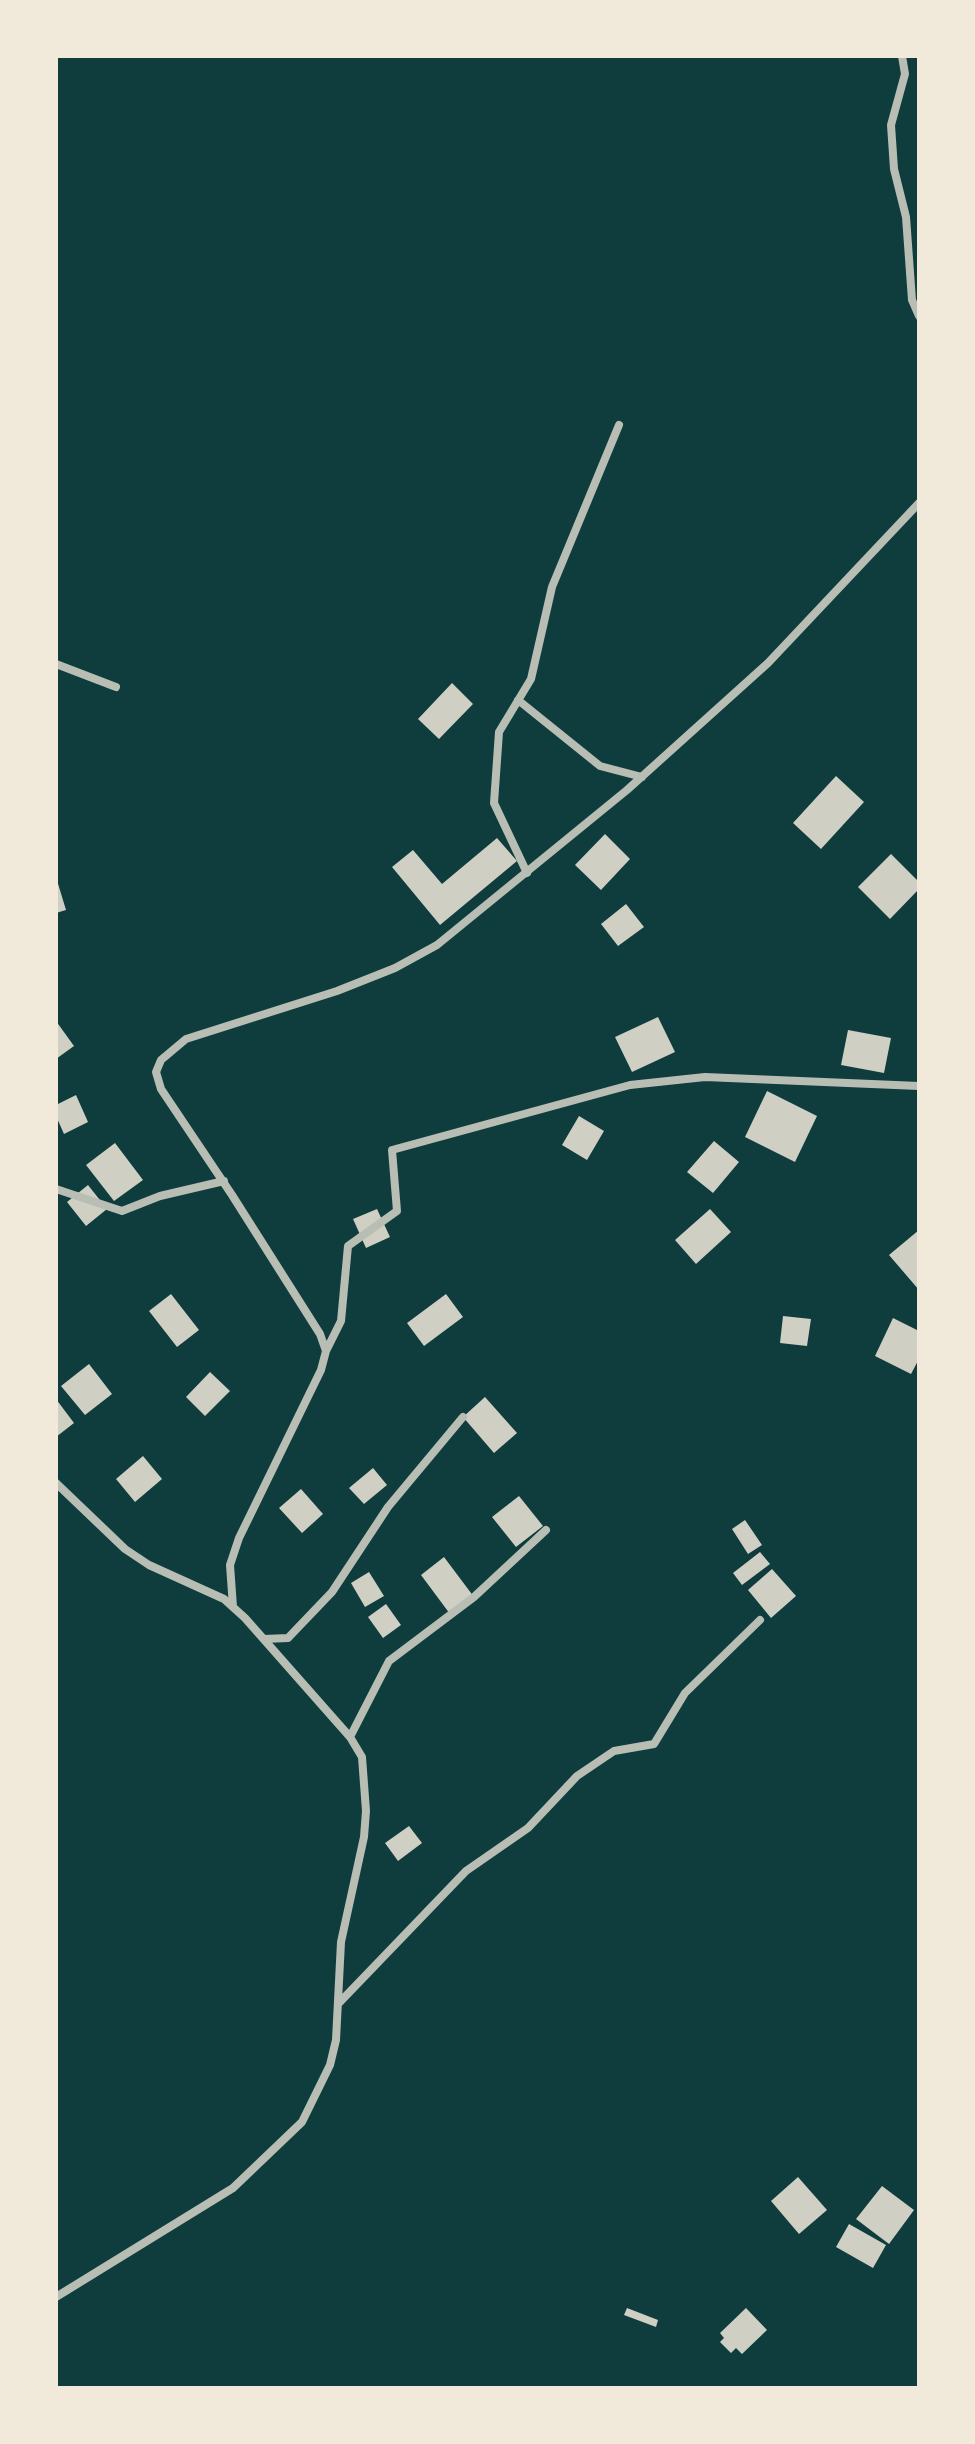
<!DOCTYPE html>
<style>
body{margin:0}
#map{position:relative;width:975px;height:2444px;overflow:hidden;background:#0f3d3e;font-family:"Golos Text",sans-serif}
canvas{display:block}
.frame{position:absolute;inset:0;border:58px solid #f1e9da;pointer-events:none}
</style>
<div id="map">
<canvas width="975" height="2444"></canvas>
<div class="frame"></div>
</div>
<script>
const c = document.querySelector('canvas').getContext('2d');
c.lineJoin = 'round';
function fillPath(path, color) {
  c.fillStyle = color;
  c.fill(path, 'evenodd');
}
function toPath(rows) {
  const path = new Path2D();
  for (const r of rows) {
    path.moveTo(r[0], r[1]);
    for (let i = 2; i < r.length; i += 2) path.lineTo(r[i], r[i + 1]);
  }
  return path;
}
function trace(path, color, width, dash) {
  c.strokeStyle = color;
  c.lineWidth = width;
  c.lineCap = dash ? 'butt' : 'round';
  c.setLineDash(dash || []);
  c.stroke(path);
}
fillPath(toPath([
 [452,683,473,704,439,739,418,719],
 [836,776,864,802,821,849,793,823],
 [605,834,630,859,601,890,575,865],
 [497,838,517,861,440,925,392,867,413,850,442,884],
 [891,854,919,882,919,889,890,919,858,887],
 [56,877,66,910,56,913],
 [626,904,644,927,618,946,601,924],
 [658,1017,675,1052,632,1072,615,1037],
 [56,1021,74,1046,56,1059],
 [848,1030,891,1038,884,1073,841,1065],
 [767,1091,817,1116,795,1162,745,1137],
 [76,1095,88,1122,64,1134,56,1116,56,1105],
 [579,1116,604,1131,587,1160,562,1145],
 [714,1141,739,1162,713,1193,687,1172],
 [115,1143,143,1180,114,1201,86,1165],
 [88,1185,107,1209,86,1226,67,1202],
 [377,1209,390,1237,366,1248,353,1219],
 [710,1209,731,1232,696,1264,675,1240],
 [919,1230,919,1290,889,1255],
 [171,1294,199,1330,177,1347,149,1311],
 [446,1294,463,1317,424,1346,407,1323],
 [783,1316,811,1319,807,1346,780,1343],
 [893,1318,919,1331,919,1359,911,1374,875,1356],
 [89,1364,112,1394,85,1415,61,1386],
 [210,1372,230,1391,205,1416,186,1397],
 [485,1397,517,1433,494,1453,463,1417],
 [56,1399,74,1423,56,1437],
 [143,1456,162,1479,135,1502,116,1479],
 [373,1468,387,1485,364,1504,349,1488],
 [301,1489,323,1514,302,1533,279,1508],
 [519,1496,543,1526,516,1547,492,1517],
 [745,1520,762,1545,748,1554,732,1529],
 [760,1552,770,1564,742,1585,733,1573],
 [444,1557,474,1597,450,1614,421,1575],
 [772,1569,796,1596,771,1618,748,1590],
 [369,1572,384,1596,365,1607,351,1583],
 [386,1604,401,1625,383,1638,368,1617],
 [409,1826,422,1843,398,1861,385,1843],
 [798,2177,827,2210,799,2234,771,2201],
 [882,2186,914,2210,889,2244,856,2219],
 [849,2224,886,2245,873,2268,836,2247],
 [627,2308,658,2320,656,2327,624,2315],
 [746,2308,767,2330,742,2354,736,2348,731,2353,720,2342,724,2338,720,2333]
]), '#cfcfc3');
trace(toPath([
 [902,56,905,74,891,125,894,169,906,217,912,300,919,316],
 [56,664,116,687],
 [518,700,600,766,642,777],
 [527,873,494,803,499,732,531,679,552,587,619,425],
 [56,1189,122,1211,160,1196,224,1181],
 [326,1351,341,1321,348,1246,397,1211,392,1150,630,1085,705,1077,919,1086],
 [56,1483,125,1549,149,1565,224,1599,245,1618,350,1737,362,1757,366,1811,364,1837,341,1942,336,2040,330,2065,302,2122,233,2188,56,2297],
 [233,1607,230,1565,239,1538,321,1370,326,1351,320,1334,232,1195,161,1089,156,1072,161,1060,186,1039,337,991,395,968,437,945,627,790,768,663,919,503],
 [264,1639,288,1638,332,1592,388,1507,463,1417],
 [350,1737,389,1661,474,1597,546,1530],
 [339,2003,466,1871,528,1828,577,1776,614,1751,654,1744,685,1693,760,1620]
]), '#b8beb3', 8);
</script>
